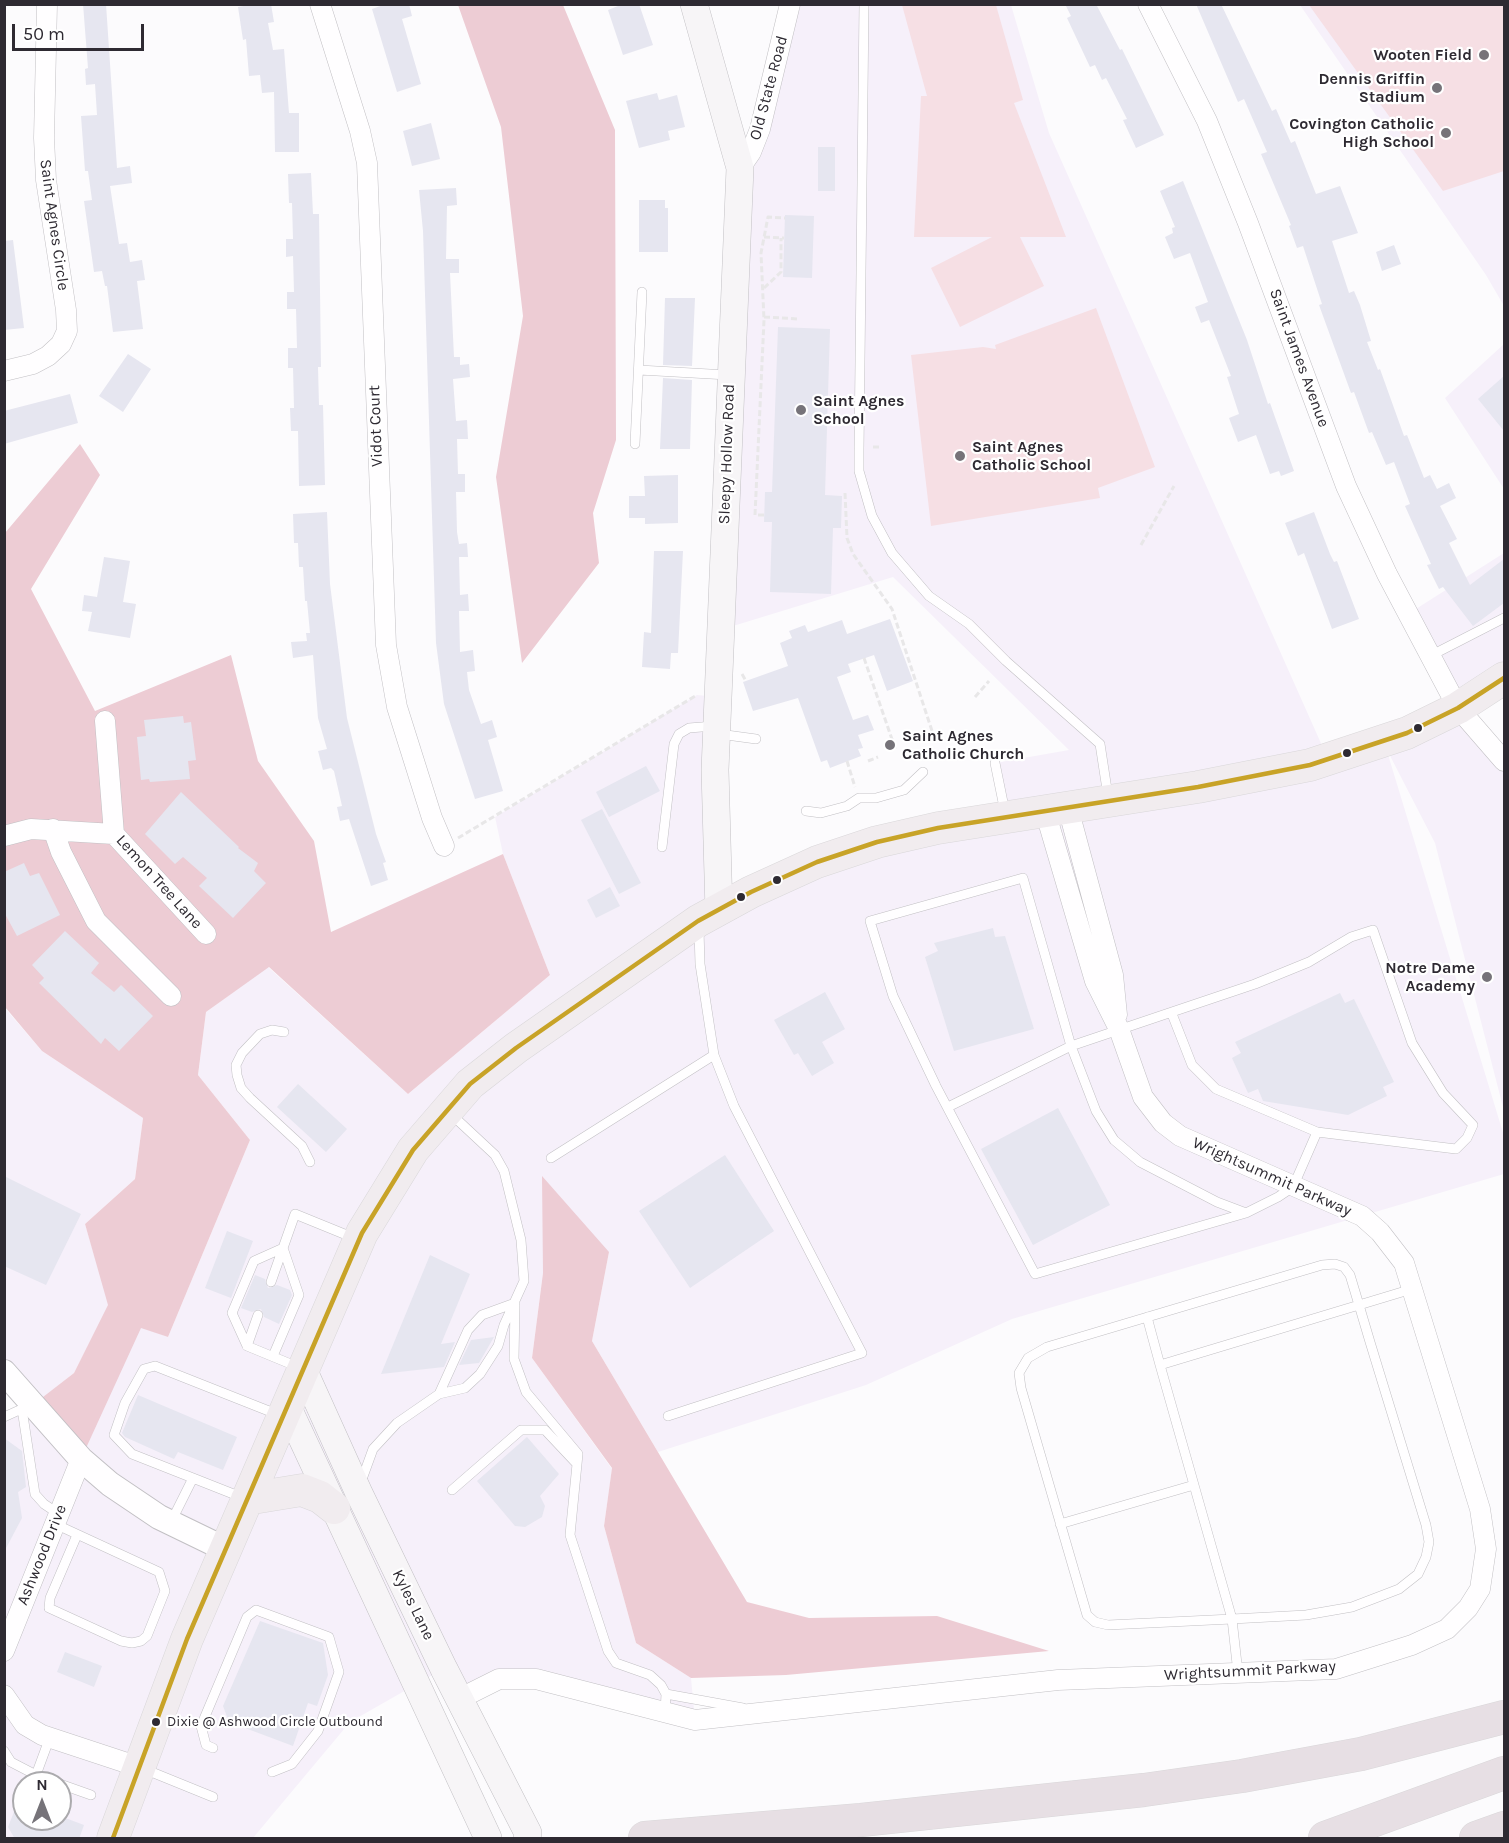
<!DOCTYPE html>
<style>
body{margin:0}
#map{position:relative;width:1509px;height:1843px;overflow:hidden;background:#fcfbfd;font-family:Karla,sans-serif}
canvas{display:block}
.frame{position:absolute;inset:0;border:6px solid #2e2a32;pointer-events:none}
.north{position:absolute;left:12px;top:1771px;width:60px;height:60px;box-sizing:border-box;background:#fff;border:2px solid #abaaad;border-radius:50%;rotate:0deg;font-size:16px;font-weight:700;line-height:24px;text-align:center;color:#2e2a32}
.north::after{content:'';display:block;margin:auto;width:21px;height:27px;background:#767379;clip-path:polygon(50% 0,100% 100%,50% 72%,0 100%)}
.scale{position:absolute;left:12px;top:24px;width:132px;height:27px;box-sizing:border-box;border:3px solid #2e2a32;border-top:0;padding-left:8px;font-size:18px;line-height:21px;white-space:nowrap;color:#2e2a32;-webkit-text-stroke:4px #fff;paint-order:stroke}
</style>
<div id="map">
<canvas width="1509" height="1843"></canvas>
<div class="frame"></div>
<div class="north">N</div>
<div class="scale">50 m</div>
</div>
<script>
const c = document.querySelector('canvas').getContext('2d');
c.lineJoin = 'round';
function fillPath(path, color) {
  c.fillStyle = color;
  c.fill(path, 'evenodd');
}
function toPath(rows) {
  const path = new Path2D();
  for (const r of rows) {
    path.moveTo(r[0], r[1]);
    for (let i = 2; i < r.length; i += 2) path.lineTo(r[i], r[i + 1]);
  }
  return path;
}
function trace(path, color, width, dash) {
  c.strokeStyle = color;
  c.lineWidth = width;
  c.lineCap = dash ? 'butt' : 'round';
  c.setLineDash(dash || []);
  c.stroke(path);
}
function drawText(font, color, halo, rows, align = 'center') {
  c.font = font + ' Karla,sans-serif';
  c.lineWidth = 4.5;
  c.setLineDash([]);
  c.textBaseline = 'middle';
  c.strokeStyle = halo;
  c.fillStyle = color;
  for (const [text, x, y, turn = 0] of rows) {
    c.save();
    c.translate(x, y);
    c.rotate((+turn || 0) * Math.PI / 180);
    c.textAlign = isNaN(turn) ? turn : align;
    if (halo) c.strokeText(text, 0, 0);
    c.fillText(text, 0, 0);
    c.restore();
  }
}
fillPath(toPath([
 [790,5,1011,5,1049,133,1328,759,1458,709,1408,614,1504,553,1504,678,1458,709,1504,761,1504,1111,1435,843,1386,748,1504,1136,1504,1174,1012,1319,866,1385,658,1452,592,1341,609,1252,543,1273,532,1358,612,1469,604,1526,636,1643,691,1678,695,1720,536,1679,459,1699,443,1669,350,1722,253,1838,5,1838,5,1417,22,1409,5,1372,4,1007,42,1051,143,1118,135,1179,85,1224,109,1305,74,1373,35,1404,141,1327,168,1337,250,1140,198,1075,206,1012,268,967,408,1094,550,975,503,854,495,817,697,695,718,697,719,910,751,892,1005,818,995,763,1069,750,893,577,720,630,739,206],
 [24,1783,60,1783,60,1819,24,1819],
 [1300,5,1504,5,1504,306,1486,275],
 [1504,344,1504,489,1445,398]
]), '#f6f0fa');
fillPath(toPath([
 [902,5,996,5,1023,100,1014,103,1066,237,1020,237,1044,286,960,327,931,268,992,237,914,237,921,96,927,96],
 [1309,5,1504,5,1504,171,1443,191],
 [1096,308,1155,467,1098,488,1100,498,931,526,911,355,983,347,996,349,995,345]
]), '#f6dfe4');
fillPath(toPath([
 [458,5,563,5,615,130,616,440,593,513,599,563,522,663,496,477,523,316,501,127],
 [80,444,100,475,31,589,95,711,231,655,258,761,314,841,331,932,503,854,550,975,408,1094,269,967,206,1012,198,1075,250,1140,168,1337,141,1328,81,1459,34,1404,74,1373,108,1305,85,1224,135,1179,143,1118,42,1051,5,1007,5,533],
 [542,1176,609,1252,592,1341,747,1602,809,1618,937,1616,1049,1651,786,1675,691,1678,636,1643,604,1526,612,1468,532,1358,543,1273]
]), '#edccd4');
fillPath(toPath([
 [83,4,106,4,117,168,130,166,132,183,110,186,119,244,127,243,130,262,142,260,145,280,137,281,143,329,113,332,107,286,105,286,102,271,94,272,84,201,92,200,88,171,85,171,81,116,97,115,95,84,86,85,85,69,88,68],
 [254,4,271,4,274,22,268,23,273,50,284,49,289,113,299,113,299,152,275,152,274,92,262,93,260,75,249,76,246,39,243,40,238,7],
 [386,4,409,4,412,16,402,19,421,84,397,92,372,9],
 [623,4,639,4,653,45,623,55,608,10],
 [1065,4,1096,4,1120,50,1122,49,1164,135,1136,148,1123,120,1127,119,1106,78,1102,80,1095,65,1090,67,1067,18,1071,16],
 [1196,4,1221,4,1272,111,1276,109,1291,143,1295,141,1316,194,1340,186,1358,233,1332,241,1349,293,1354,291,1360,305,1371,341,1367,342,1378,370,1380,369,1404,436,1407,435,1424,478,1430,475,1437,489,1449,483,1456,498,1440,506,1457,539,1449,543,1470,585,1504,559,1504,603,1473,626,1443,587,1439,589,1427,565,1431,564,1405,506,1410,504,1394,462,1386,465,1372,432,1369,433,1354,392,1351,393,1319,305,1322,304,1303,246,1297,248,1289,226,1291,225,1261,154,1267,152,1244,99,1238,102],
 [657,93,659,100,677,95,685,127,668,131,670,140,639,148,626,101],
 [431,123,440,159,412,166,403,131],
 [818,147,835,147,835,191,818,191],
 [311,173,313,214,319,214,321,367,318,367,319,405,323,405,325,485,299,486,298,431,291,431,290,408,294,408,293,368,288,368,288,348,297,348,296,309,287,309,287,292,294,292,293,256,286,257,286,239,293,239,292,203,289,203,288,174],
 [1183,181,1247,340,1268,404,1270,403,1294,471,1281,476,1279,471,1270,474,1256,435,1238,442,1229,418,1239,414,1227,377,1231,376,1209,320,1201,323,1195,307,1208,302,1190,253,1174,259,1165,237,1173,233,1172,228,1175,227,1160,191],
 [456,188,457,205,447,206,446,259,459,259,459,273,450,273,454,357,460,357,460,365,469,364,470,377,453,379,456,421,467,420,468,439,457,439,458,474,465,474,465,492,456,492,457,532,459,544,467,543,468,557,459,557,460,595,468,594,469,611,459,611,460,652,473,650,475,671,467,672,469,690,481,724,492,720,497,737,488,740,503,791,475,799,444,704,436,643,423,231,419,190],
 [639,200,665,200,665,208,668,208,668,252,639,252],
 [785,215,814,216,812,278,783,277],
 [13,240,24,328,4,330,4,241],
 [1394,245,1401,264,1382,271,1376,252],
 [665,298,695,298,692,366,663,365],
 [778,327,830,329,825,495,842,496,841,528,833,528,831,594,770,592,772,522,764,522,765,492,772,492],
 [128,354,151,369,123,412,99,396],
 [1504,376,1504,431,1478,399],
 [663,378,692,380,690,449,660,449],
 [70,394,78,423,4,444,4,411],
 [678,475,678,523,645,524,645,518,629,518,629,496,645,496,644,476],
 [327,512,330,584,347,718,376,834,386,862,383,863,388,880,371,886,349,819,340,821,337,807,342,806,334,771,331,768,323,770,318,751,327,749,318,718,313,655,293,658,291,642,307,641,306,633,310,633,307,601,305,601,303,567,299,567,298,543,294,543,293,514],
 [1314,512,1330,554,1334,562,1337,561,1359,619,1332,629,1304,553,1298,556,1285,523],
 [654,551,683,551,678,653,671,653,670,669,642,667,644,632,651,633],
 [104,557,130,561,123,602,136,604,130,638,88,631,92,612,82,611,84,595,97,597],
 [890,619,913,681,887,691,874,655,848,664,851,672,837,677,853,720,868,715,874,730,858,735,863,748,858,749,861,756,830,768,827,760,821,762,798,698,753,711,743,682,788,666,780,643,792,638,789,631,805,625,808,632,842,620,847,634],
 [183,716,184,723,191,722,196,760,188,761,190,779,150,782,149,779,141,780,137,737,146,736,144,720],
 [646,766,660,791,609,817,596,792],
 [181,792,239,847,238,848,258,863,254,871,266,883,233,918,199,886,207,878,183,857,175,864,145,834],
 [602,809,641,883,619,894,581,820],
 [24,863,30,876,39,873,60,915,17,936,4,912,4,872],
 [610,887,620,906,596,918,587,900],
 [993,928,995,937,1005,936,1034,1029,954,1051,925,957,938,951,934,943],
 [65,931,99,963,91,973,114,992,121,985,153,1016,119,1051,105,1038,101,1044,39,983,44,978,32,965],
 [825,992,845,1029,822,1042,834,1063,812,1076,798,1053,794,1055,774,1020],
 [1340,993,1345,1003,1354,999,1394,1082,1383,1087,1387,1096,1348,1115,1263,1101,1258,1089,1248,1093,1232,1058,1241,1053,1235,1042],
 [298,1084,347,1129,326,1152,277,1107],
 [1058,1108,1110,1205,1033,1245,981,1149],
 [725,1155,774,1231,690,1288,639,1211],
 [4,1176,81,1214,46,1285,4,1266],
 [227,1231,253,1241,231,1298,205,1288],
 [430,1255,470,1274,441,1344,455,1342,444,1367,381,1374],
 [255,1275,265,1279,268,1288,277,1285,290,1290,292,1295,279,1324,264,1317,261,1309,252,1312,241,1308],
 [494,1337,479,1363,459,1365,471,1340],
 [138,1395,237,1437,223,1470,178,1452,174,1459,125,1437,122,1433],
 [527,1437,559,1474,540,1496,545,1506,542,1517,525,1527,515,1526,477,1481],
 [4,1438,22,1451,26,1487,18,1492,22,1518,4,1552],
 [260,1621,323,1643,328,1675,317,1706,308,1703,293,1746,229,1722,223,1706],
 [65,1652,102,1666,94,1687,57,1672],
 [23,1789,24,1819,68,1819,84,1825,79,1839,15,1839,8,1827]
]), '#e6e6f0');
const service = toPath([
 [864,4,859,451,859,471,872,516,892,553,929,596,969,624,1006,661,1100,744,1108,796],
 [639,370,728,375],
 [635,444,642,292],
 [1430,656,1504,618],
 [719,734,756,739],
 [995,763,1005,812],
 [806,811,821,813,847,806,859,798,876,798,904,790,923,772],
 [662,847,674,744,679,734,689,728,714,726],
 [1172,1014,1192,1065,1216,1089,1317,1132,1456,1149,1467,1138,1473,1125,1443,1093,1412,1043,1373,930,1351,937,1309,962,1255,984,1071,1046,1023,878,870,921,893,996,936,1086,1035,1274,1246,1213,1278,1197,1293,1187,1317,1132],
 [284,1032,272,1030,260,1034,242,1053,236,1065,237,1075,241,1088,250,1098,302,1146,310,1162],
 [948,1107,1071,1046,1096,1111,1114,1140,1140,1162,1217,1202,1246,1213],
 [551,1158,714,1055],
 [271,1282,295,1214,354,1238],
 [515,1305,514,1359,526,1392,578,1454,570,1535,608,1651,616,1663,650,1675,661,1685,666,1694,665,1712],
 [258,1315,247,1346,298,1367],
 [1147,1317,1160,1365],
 [247,1346,232,1313,254,1261,283,1248,299,1295,273,1356],
 [439,1394,468,1330,482,1315,515,1303],
 [22,1409,35,1494,44,1504,59,1514],
 [668,1416,862,1353,734,1106,714,1055,700,964,699,930],
 [4,1417,26,1407],
 [361,1482,373,1449,397,1423,439,1394,465,1388,480,1374,498,1346,504,1325,524,1281,521,1240,504,1171,495,1155,451,1114],
 [452,1490,521,1430,545,1430,577,1464],
 [241,1497,132,1454,114,1435,125,1403,144,1369,155,1366,279,1415],
 [171,1522,193,1478],
 [55,1524,159,1572,165,1591,147,1636,141,1641,132,1643,121,1641,49,1608,50,1598,77,1535],
 [1060,1524,1194,1485],
 [1238,1673,1232,1619,1306,1615,1352,1607,1399,1589,1418,1574,1426,1557,1429,1542,1426,1525,1370,1342,1359,1305,1350,1275,1344,1267,1335,1264,1322,1265,1047,1347,1028,1358,1019,1373,1021,1388,1087,1615,1095,1622,1108,1625,1232,1619,1160,1365,1359,1305,1412,1289],
 [666,1694,743,1708],
 [213,1748,206,1745,201,1726,247,1617,256,1610,329,1637,339,1672,318,1731,292,1764,272,1772],
 [4,1751,11,1762,36,1775,50,1737],
 [144,1769,213,1797],
 [36,1775,58,1783],
 [60,1784,91,1795]
]);
const minor = toPath([
 [320,4,360,131,367,163,386,645,397,707,432,818,444,846],
 [1148,4,1207,121,1248,223,1346,486,1387,574,1458,708,1504,761],
 [740,168,751,152,760,129,790,4],
 [4,371,33,364,48,356,61,344,67,331,66,310,46,180,44,138,47,4],
 [105,721,114,834,206,934],
 [1068,808,1113,975,1117,1015],
 [53,829,61,852,96,921,171,996],
 [4,836,31,829,114,834],
 [4,1651,81,1459],
 [4,1695,25,1725,42,1735,139,1767],
 [459,1699,499,1679,536,1679,695,1720,1058,1680,1336,1669,1412,1645,1447,1629,1468,1608,1480,1589,1486,1549,1480,1509,1404,1263,1380,1232,1362,1216,1180,1136,1163,1123,1143,1097,1119,1029,1095,981,1045,811]
]);
const tertiary = toPath([
 [4,1372,81,1459,110,1484,159,1517,225,1549]
]);
const secondary = toPath([
 [694,4,740,168,715,770,719,911],
 [303,1369,358,1491,444,1669,528,1833,527,1838],
 [287,1406,488,1838]
]);
const primary = toPath([
 [247,1499,302,1490,320,1497,334,1508],
 [113,1838,187,1639,362,1233,413,1150,470,1084,516,1048,698,921,751,892,817,862,877,842,938,828,1198,787,1310,765,1407,733,1458,708,1504,678]
]);
const motorway = toPath([
 [645,1838,861,1820,1144,1790,1242,1776,1361,1754,1504,1717],
 [1325,1838,1504,1773],
 [1476,1838,1504,1828]
]);
trace(service, '#c2c0c4', 10);
trace(minor, '#c2c0c4', 21);
trace(tertiary, '#c2c0c4', 26);
trace(secondary, '#c2c0c4', 28);
trace(primary, '#d9d7d9', 33);
trace(motorway, '#d9d7d9', 34);
trace(toPath([
 [764,237,784,238],
 [764,288,781,272,781,238],
 [764,317,799,319],
 [873,447,881,447],
 [845,493,847,538,853,554,892,609,934,737],
 [764,515,755,515,764,320,761,253,768,217,785,218],
 [1141,545,1174,486],
 [864,658,896,751],
 [742,674,746,681],
 [975,697,989,681],
 [847,761,855,787],
 [868,761,878,757],
 [458,838,697,695]
]), '#e8e7e8', 3, [6, 3]);
trace(service, '#fffeff', 9);
trace(minor, '#fffeff', 20);
trace(tertiary, '#fffeff', 24);
trace(secondary, '#f7f5f7', 27);
trace(primary, '#f1ecef', 32);
trace(motorway, '#e7dfe4', 33);
trace(toPath([
 [113,1838,187,1639,362,1233,413,1150,470,1084,516,1048,698,921,751,892,817,862,877,842,938,828,1198,787,1310,765,1407,733,1458,708,1504,678]
]), '#c8a327', 4.5);
for (const [x, y, r, color] of [
 [1484,55,6,"#767379"],
 [1437,88,6,"#767379"],
 [1446,133,6,"#767379"],
 [801,410,6,"#767379"],
 [960,456,6,"#767379"],
 [1418,728,5,"#2e2a32"],
 [890,745,6,"#767379"],
 [1347,753,5,"#2e2a32"],
 [777,880,5,"#2e2a32"],
 [741,897,5,"#2e2a32"],
 [1487,977,6,"#767379"],
 [156,1722,5,"#2e2a32"]
]) {
  const dot = new Path2D();
  dot.arc(x, y, r, 0, 2 * Math.PI);
  c.fillStyle = color;
  c.fill(dot);
  trace(dot, '#fff', 2);
}
drawText('14px', '#2e2a32', '#fff', [
 ["Dixie @ Ashwood Circle Outbound",167,1722]
], 'left');
drawText('bold 16px', '#2e2a32', '#fff', [
 ["Wooten Field",1472,55],
 ["Dennis Griffin",1425,79],
 ["Stadium",1425,97],
 ["Covington Catholic",1434,124],
 ["High School",1434,142],
 ["Saint Agnes",813,401,"left"],
 ["School",813,419,"left"],
 ["Saint Agnes",972,447,"left"],
 ["Catholic School",972,465,"left"],
 ["Saint Agnes",902,736,"left"],
 ["Catholic Church",902,754,"left"],
 ["Notre Dame",1475,968],
 ["Academy",1475,986]
], 'right');
drawText('16px', '#2e2a32', '#fff', [
 ["Old State Road",769,88,-75],
 ["Saint Agnes Circle",54,225,82],
 ["Saint James Avenue",1299,358,70],
 ["Vidot Court",376,426,-92],
 ["Sleepy Hollow Road",727,454,-88],
 ["Lemon Tree Lane",159,882,48],
 ["Wrightsummit Parkway",1272,1177,24],
 ["Ashwood Drive",42,1555,-68],
 ["Kyles Lane",413,1605,64],
 ["Wrightsummit Parkway",1250,1671,-3]
]);
</script>
